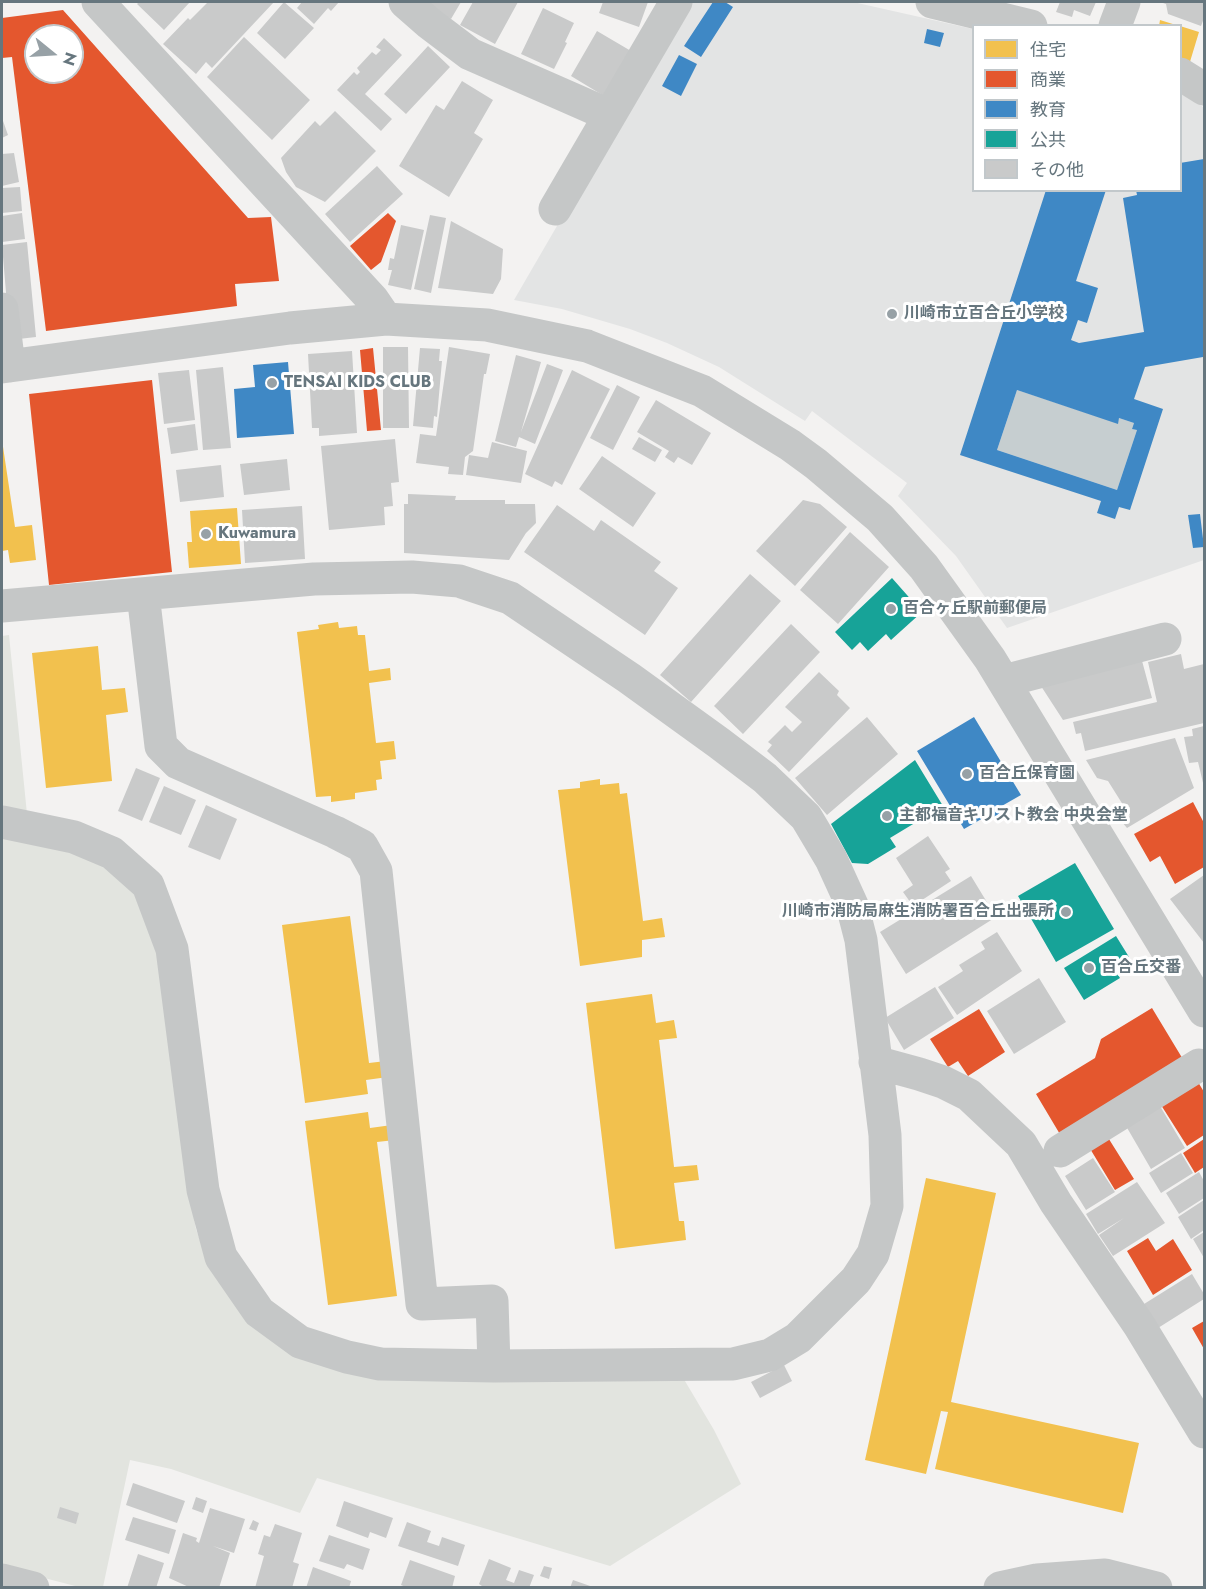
<!DOCTYPE html>
<meta charset="utf-8">
<style>
body{margin:0}
#map{position:relative;width:1206px;height:1589px;overflow:hidden;background:#f3f2f1;font-family:Jost,"Noto Sans JP",sans-serif}
canvas{display:block}
.frame{position:absolute;inset:0;border:3px solid #66767e;pointer-events:none}
.legend{position:absolute;left:972px;top:24px;width:210px;height:168px;box-sizing:border-box;background:#fff;border:2px solid #c2c8cb;margin:0;padding:8px 10px;list-style:none;font-size:18px;color:#66767e}
.legend li{display:flex;align-items:center;gap:12px;height:30px}
.legend b{width:30px;border:2px solid #c2c8cb}
.north{position:absolute;left:24px;top:24px;width:60px;height:60px;box-sizing:border-box;background:#fff;border:2px solid #c2c8cb;border-radius:50%;rotate:108deg;font-size:16px;font-weight:700;line-height:24px;text-align:center;color:#66767e}
.north::after{content:'';display:block;margin:auto;width:21px;height:27px;background:#97a1a6;clip-path:polygon(50% 0,100% 100%,50% 72%,0 100%)}
</style>
<div id="map">
<canvas width="1206" height="1589"></canvas>
<div class="frame"></div>
<ul class="legend">
<li><b style="height:16px;background:#f2c14e"></b>住宅</li>
<li><b style="height:16px;background:#e4572e"></b>商業</li>
<li><b style="height:16px;background:#3f88c5"></b>教育</li>
<li><b style="height:16px;background:#17a398"></b>公共</li>
<li><b style="height:16px;background:#c9caca"></b>その他</li>
</ul>
<div class="north">N</div>
</div>
<script>
const c = document.querySelector('canvas').getContext('2d');
c.lineJoin = 'round';
function fillPath(path, color) {
  c.fillStyle = color;
  c.fill(path, 'evenodd');
}
function toPath(rows) {
  const path = new Path2D();
  for (const r of rows) {
    path.moveTo(r[0], r[1]);
    for (let i = 2; i < r.length; i += 2) path.lineTo(r[i], r[i + 1]);
  }
  return path;
}
function trace(path, color, width, dash) {
  c.strokeStyle = color;
  c.lineWidth = width;
  c.lineCap = dash ? 'butt' : 'round';
  c.setLineDash(dash || []);
  c.stroke(path);
}
function drawText(font, color, halo, rows, align = 'center') {
  c.font = font + ' Jost,"Noto Sans JP",sans-serif';
  c.lineWidth = 6;
  c.setLineDash([]);
  c.textBaseline = 'middle';
  c.strokeStyle = halo;
  c.fillStyle = color;
  for (const [text, x, y, turn = 0] of rows) {
    c.save();
    c.translate(x, y);
    c.rotate((+turn || 0) * Math.PI / 180);
    c.textAlign = isNaN(turn) ? turn : align;
    if (halo) c.strokeText(text, 0, 0);
    c.fillText(text, 0, 0);
    c.restore();
  }
}
fillPath(toPath([
 [687,2,853,2,973,29,974,190,1180,190,1181,93,1195,100,1204,108,1204,560,1007,628,956,556,898,496,907,483,812,411,805,421,719,367,667,343,630,329,562,309,514,300]
]), '#e3e4e4');
fillPath(toPath([
 [9,635,27,814,2,810,2,636],
 [2,837,48,844,101,862,137,895,157,944,186,1173,196,1229,203,1249,269,1337,682,1376,714,1430,741,1484,610,1566,317,1478,300,1513,171,1469,130,1460,103,1587,79,1587,2,1567]
]), '#e2e4df');
fillPath(toPath([
 [1017,390,1117,423,1119,418,1134,423,1132,429,1137,430,1117,490,997,450]
]), '#c6ced0');
fillPath(toPath([
 [1160,20,1176,25,1176,26,1159,26],
 [1180,26,1199,32,1189,65,1180,63],
 [2,440,15,527,32,525,36,560,10,563,8,550,2,551],
 [237,508,241,564,189,568,187,542,192,542,190,511],
 [338,622,339,628,357,626,358,635,365,635,369,671,390,668,391,680,369,683,376,743,394,741,396,759,380,761,382,779,376,780,377,790,355,793,355,799,331,802,331,796,316,797,297,632,319,629,318,625],
 [98,646,102,690,125,688,128,712,106,715,112,781,46,788,32,653],
 [600,779,600,785,619,783,620,794,627,793,643,921,662,918,665,937,642,940,642,957,580,966,558,790,580,788,580,782],
 [350,916,369,1063,386,1061,388,1077,366,1080,368,1094,305,1103,282,925],
 [652,994,656,1023,674,1020,677,1038,659,1040,674,1167,697,1165,699,1180,674,1183,679,1221,684,1221,686,1240,615,1249,586,1003],
 [368,1112,370,1128,392,1125,395,1140,377,1142,397,1296,328,1305,305,1121],
 [926,1178,996,1193,951,1402,1139,1443,1123,1513,935,1469,948,1412,941,1411,926,1474,865,1460]
]), '#f2c14e');
fillPath(toPath([
 [63,10,248,218,271,217,279,281,235,284,237,306,46,331,12,57,2,58,2,18],
 [36,36,72,36,72,72,36,72],
 [388,213,396,221,381,262,371,270,350,246],
 [373,348,381,430,367,431,360,350],
 [152,380,172,572,49,585,29,394],
 [1193,802,1204,823,1204,867,1175,884,1160,856,1150,862,1134,834],
 [1152,1008,1184,1061,1064,1141,1036,1094,1095,1058,1101,1039],
 [979,1009,1005,1052,968,1076,958,1061,948,1067,930,1039],
 [1198,1082,1204,1092,1204,1135,1187,1146,1161,1105],
 [1107,1136,1134,1179,1115,1190,1089,1147],
 [1204,1139,1204,1167,1195,1173,1183,1153],
 [1148,1238,1156,1251,1173,1239,1192,1270,1153,1295,1127,1251],
 [1204,1321,1204,1349,1192,1328]
]), '#e4572e');
fillPath(toPath([
 [713,2,725,2,733,7,701,57,684,46],
 [927,29,944,33,940,47,924,43],
 [679,55,697,64,681,96,662,86],
 [1204,159,1204,361,1203,357,1145,367,1134,399,1163,409,1130,510,1119,507,1115,519,1097,513,1101,501,960,455,1046,190,1106,190,1076,281,1098,288,1087,323,1078,320,1071,340,1079,343,1144,332,1123,198,1137,195,1136,190,1180,190,1180,163],
 [1017,390,1118,424,1119,418,1134,423,1132,429,1137,430,1117,490,997,450],
 [288,362,294,434,237,438,234,389,255,387,253,365],
 [1200,514,1204,547,1193,548,1188,515],
 [974,717,1021,795,1000,807,1003,812,988,822,985,817,964,829,917,751]
]), '#3f88c5');
fillPath(toPath([
 [892,578,922,612,891,640,886,634,868,651,860,642,852,650,835,632],
 [915,760,943,806,890,838,896,847,868,864,852,863,831,824],
 [1075,863,1114,929,1056,962,1018,896],
 [1116,936,1129,957,1113,967,1120,978,1084,1000,1064,968]
]), '#17a398');
fillPath(toPath([
 [139,2,190,2,164,30,137,4],
 [208,2,274,2,212,68,206,62,196,74,163,44,188,18,190,20],
 [284,2,314,28,285,59,257,33],
 [302,2,339,2,331,11,328,8,314,24,297,8],
 [422,2,461,2,451,19],
 [473,2,518,2,495,44,460,25],
 [603,2,648,2,639,27,599,13],
 [1060,2,1096,2,1090,16,1074,10,1072,17,1056,12],
 [1160,2,1204,2,1204,18,1201,26,1168,14,1166,4],
 [543,8,574,23,565,42,567,43,554,69,521,54],
 [597,31,631,51,604,96,571,76],
 [244,37,310,100,272,140,207,77],
 [384,38,402,55,365,94,392,119,381,131,337,90,354,72,357,75,360,72,357,68,372,52,376,55,381,50,376,47],
 [428,46,450,67,406,114,384,94],
 [462,81,493,100,474,133,483,139,449,197,399,166,436,105,444,110],
 [335,111,376,151,325,202,296,187,286,172,281,158,315,121,320,126],
 [2,118,8,135,2,138],
 [14,153,19,182,2,186,2,154],
 [377,166,403,194,350,242,325,214],
 [20,187,22,211,2,213,2,188],
 [22,213,25,239,2,242,2,216],
 [430,215,446,218,431,293,414,289],
 [451,221,503,249,501,279,493,294,438,288],
 [401,225,424,230,411,290,388,285,392,270,388,270,390,258,394,259],
 [27,242,36,337,10,340,2,245],
 [383,347,408,347,409,428,383,428],
 [449,347,490,354,486,374,484,374,473,451,465,457,463,475,448,474,449,467,416,463,420,434,436,436],
 [420,348,440,349,439,361,442,361,437,417,434,416,433,428,413,426],
 [352,351,357,433,319,436,319,428,312,428,308,354],
 [516,355,541,362,521,432,547,364,563,370,535,444,519,437,516,447,495,441],
 [223,367,231,448,203,450,196,370],
 [189,370,195,420,164,424,158,373],
 [572,370,610,389,562,485,555,481,552,487,525,474],
 [617,385,640,397,613,450,590,438],
 [656,400,711,433,692,465,678,457,674,463,665,457,669,451,637,432],
 [195,424,198,450,171,454,167,428],
 [639,437,662,450,655,462,632,449],
 [395,439,399,482,391,483,393,506,384,507,385,525,329,530,321,446],
 [492,442,527,451,521,483,466,475,469,455,488,458],
 [602,456,656,493,633,527,579,489],
 [287,459,290,490,244,495,240,464],
 [221,465,224,497,180,502,176,470],
 [408,494,456,496,455,500,505,500,505,504,535,504,536,523,526,533,509,560,404,553,404,504,408,504],
 [803,500,820,504,847,527,795,586,756,551],
 [557,505,594,531,601,520,661,562,654,571,678,588,645,635,524,552],
 [302,506,305,559,245,563,242,510],
 [850,532,889,567,838,624,800,590],
 [750,574,781,601,691,702,660,675],
 [791,624,820,652,743,734,714,706],
 [1181,654,1184,669,1204,664,1204,723,1085,751,1081,733,1076,734,1073,722,1157,702,1148,662],
 [1141,657,1152,698,1063,720,1039,683],
 [819,672,839,691,837,695,850,708,789,772,767,751,772,745,768,742,785,725,792,732,802,722,785,707],
 [867,717,898,754,827,815,795,778],
 [1204,726,1204,787,1198,762,1189,763,1184,737,1193,736,1192,729],
 [1175,738,1194,788,1127,828,1122,822,1130,816,1108,781,1097,778,1086,760],
 [136,768,160,778,142,821,118,811],
 [164,786,196,800,181,835,149,822],
 [206,805,237,819,220,860,188,847],
 [928,836,950,869,945,872,951,881,913,906,903,892,913,885,896,858],
 [1204,875,1204,943,1170,899],
 [971,876,996,917,906,974,880,932],
 [997,932,1022,971,957,1015,938,987,963,971,959,965,985,949,981,942],
 [1039,978,1066,1022,1014,1054,987,1011],
 [935,987,954,1018,904,1050,885,1018],
 [1160,1106,1185,1148,1151,1169,1126,1126],
 [1181,1153,1193,1173,1161,1193,1149,1173],
 [1093,1158,1115,1192,1086,1210,1065,1176],
 [1199,1172,1204,1181,1204,1198,1179,1214,1166,1193],
 [1137,1182,1165,1223,1113,1256,1099,1235,1124,1218,1098,1234,1086,1214],
 [1204,1200,1204,1230,1191,1239,1178,1217],
 [1204,1232,1204,1258,1193,1239],
 [1192,1274,1204,1294,1204,1299,1158,1328,1144,1304],
 [784,1365,792,1381,760,1398,751,1382],
 [133,1483,185,1501,177,1523,126,1505],
 [196,1497,207,1501,203,1513,192,1509],
 [344,1501,393,1518,386,1538,370,1532,368,1538,336,1526],
 [60,1507,79,1513,76,1524,57,1518],
 [210,1508,245,1519,234,1553,213,1546,230,1553,219,1588,191,1588,169,1578,183,1533,197,1538,196,1541,199,1543],
 [133,1517,176,1530,169,1554,125,1540],
 [253,1520,259,1523,256,1531,249,1529],
 [407,1522,431,1531,427,1542,439,1546,442,1537,465,1545,458,1566,398,1546],
 [275,1524,302,1533,293,1562,299,1564,292,1588,255,1588,264,1556,258,1554,264,1535,270,1537],
 [329,1535,370,1549,363,1570,347,1564,344,1569,319,1561],
 [138,1554,164,1563,156,1588,127,1588],
 [489,1559,511,1568,506,1580,514,1583,519,1570,534,1575,529,1588,485,1588,479,1584],
 [410,1560,455,1576,452,1588,408,1588,401,1585],
 [544,1566,552,1568,549,1579,540,1576],
 [313,1567,351,1581,349,1588,306,1588],
 [573,1580,593,1587,593,1588,570,1588]
]), '#c9caca');
trace(toPath([
 [98,2,373,300,386,319],
 [405,2,429,23,470,54,609,115],
 [932,2,1031,26],
 [1115,26,1124,2],
 [1180,74,1204,89],
 [555,209,676,2],
 [2,309,9,366],
 [2,367,290,328,386,319,487,325,587,346,702,391,790,445,816,464,880,518,924,567,990,659,1204,1011],
 [143,594,161,746,178,763,335,832,362,846,376,871,422,1304,492,1301,494,1366],
 [2,606,314,579,412,577,459,581,510,598,629,678,719,743,765,778,806,817,831,859,852,905,861,940,885,1135,887,1206,873,1254,856,1280,798,1338,770,1355,733,1364,494,1366,380,1364,347,1357,300,1342,259,1312,221,1257,203,1190,172,949,148,885,112,853,74,837,2,822],
 [1004,681,1165,639],
 [875,1062,919,1074,943,1082,969,1095,1021,1144,1056,1203,1139,1325,1204,1432],
 [1060,1151,1199,1065],
 [2,1580,33,1588],
 [1000,1588,1037,1580,1105,1575,1156,1588]
]), '#c5c7c7', 33);
for (const [x, y, r, color] of [
 [892,314,6,"#97a1a6"],
 [272,383,6,"#97a1a6"],
 [206,534,6,"#97a1a6"],
 [891,609,6,"#97a1a6"],
 [967,774,6,"#97a1a6"],
 [887,816,6,"#97a1a6"],
 [1066,912,6,"#97a1a6"],
 [1089,968,6,"#97a1a6"]
]) {
  const dot = new Path2D();
  dot.arc(x, y, r, 0, 2 * Math.PI);
  c.fillStyle = color;
  c.fill(dot);
  trace(dot, '#fff', 2);
}
drawText('bold 16px', '#66767e', '#fff', [
 ["川崎市立百合丘小学校",904,314],
 ["TENSAI KIDS CLUB",284,383],
 ["Kuwamura",218,534],
 ["百合ヶ丘駅前郵便局",903,609],
 ["百合丘保育園",979,774],
 ["主都福音キリスト教会 中央会堂",899,816],
 ["川崎市消防局麻生消防署百合丘出張所",1054,912,"right"],
 ["百合丘交番",1101,968]
], 'left');
</script>
